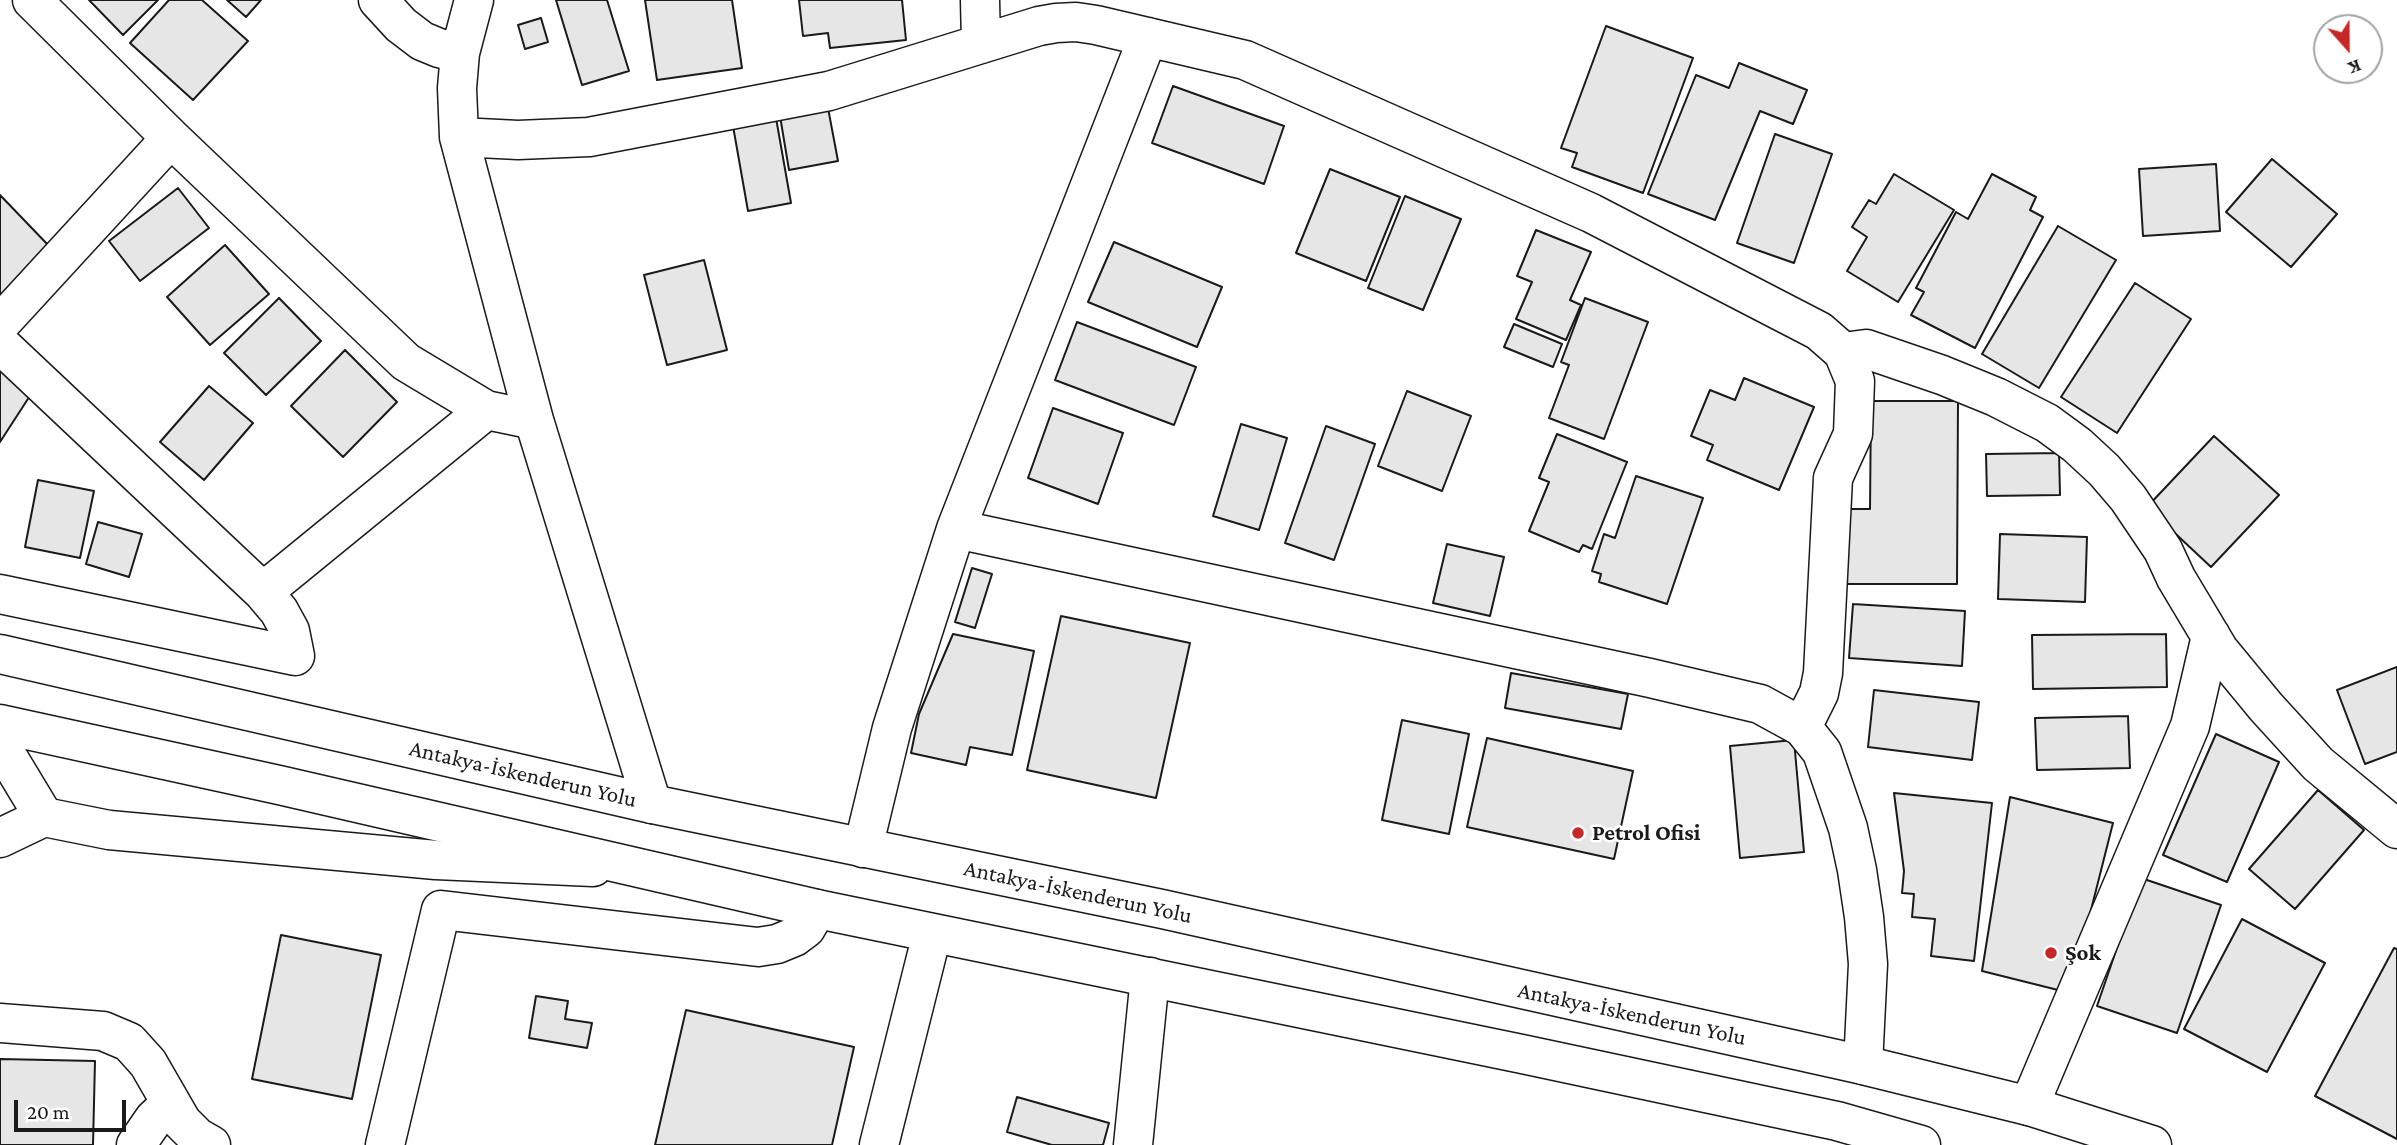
<!DOCTYPE html>
<meta charset="utf-8">
<style>
body{margin:0}
#map{position:relative;width:2397px;height:1145px;overflow:hidden;background:#fff;font-family:"Crimson Pro",serif}
canvas{display:block}
.north{position:absolute;left:2313px;top:14px;width:70px;height:70px;box-sizing:border-box;background:#fff;border:2px solid #a3a3a3;border-radius:50%;rotate:159deg;font-size:19px;font-weight:700;line-height:28px;text-align:center;color:#1a1a1a}
.north::after{content:'';display:block;margin:auto;width:24px;height:32px;background:#c62828;clip-path:polygon(50% 0,100% 100%,50% 72%,0 100%)}
.scale{position:absolute;left:14px;top:1100px;width:112px;height:32px;box-sizing:border-box;border:4px solid #1a1a1a;border-top:0;padding-left:9px;font-size:21px;line-height:24px;white-space:nowrap;color:#1a1a1a;-webkit-text-stroke:5px #fff;paint-order:stroke}
</style>
<div id="map">
<canvas width="2397" height="1145"></canvas>
<div class="north">K</div>
<div class="scale">20 m</div>
</div>
<script>
const c = document.querySelector('canvas').getContext('2d');
c.lineJoin = 'round';
function fillPath(path, color) {
  c.fillStyle = color;
  c.fill(path, 'evenodd');
}
function toPath(rows) {
  const path = new Path2D();
  for (const r of rows) {
    path.moveTo(r[0], r[1]);
    for (let i = 2; i < r.length; i += 2) path.lineTo(r[i], r[i + 1]);
  }
  return path;
}
function trace(path, color, width, dash) {
  c.strokeStyle = color;
  c.lineWidth = width;
  c.lineCap = dash ? 'butt' : 'round';
  c.setLineDash(dash || []);
  c.stroke(path);
}
function drawText(font, color, halo, rows, align = 'center') {
  c.font = font + ' "Crimson Pro",serif';
  c.lineWidth = 5;
  c.setLineDash([]);
  c.textBaseline = 'middle';
  c.strokeStyle = halo;
  c.fillStyle = color;
  for (const [text, x, y, turn = 0] of rows) {
    c.save();
    c.translate(x, y);
    c.rotate((+turn || 0) * Math.PI / 180);
    c.textAlign = isNaN(turn) ? turn : align;
    if (halo) c.strokeText(text, 0, 0);
    c.fillText(text, 0, 0);
    c.restore();
  }
}
const building = toPath([
 [89,0,158,0,123,35,89,0],
 [169,0,202,0,248,41,193,100,130,43,169,0],
 [227,0,261,0,246,17,227,0],
 [556,0,607,0,629,71,582,85,556,0],
 [645,0,732,0,742,68,657,80,645,0],
 [799,0,902,0,906,40,830,48,828,33,803,36,799,0],
 [541,18,548,42,525,49,518,25,541,18],
 [1606,26,1693,58,1643,193,1572,167,1577,153,1561,148,1606,26],
 [1739,63,1807,90,1793,124,1760,111,1715,220,1648,194,1696,75,1729,88,1739,63],
 [1173,86,1284,126,1264,184,1152,143,1173,86],
 [828,108,838,161,789,170,780,116,828,108],
 [776,118,791,203,748,211,733,126,776,118],
 [1775,134,1832,154,1794,263,1737,243,1775,134],
 [2272,159,2337,214,2291,267,2226,212,2272,159],
 [2216,164,2220,231,2143,236,2139,169,2216,164],
 [1330,169,1400,197,1366,281,1296,253,1330,169],
 [1894,174,1954,210,1898,302,1847,271,1867,237,1852,227,1869,200,1876,204,1894,174],
 [1992,174,2036,197,2030,210,2043,217,1975,348,1911,315,1924,292,1916,288,1956,212,1968,219,1992,174],
 [178,188,209,228,140,281,109,241,178,188],
 [0,195,50,247,0,296,0,195],
 [1405,196,1461,219,1423,310,1368,288,1405,196],
 [2058,226,2116,260,2039,388,1982,354,2058,226],
 [1536,230,1591,252,1570,300,1581,305,1566,340,1516,319,1532,282,1517,276,1536,230],
 [1114,242,1222,287,1197,347,1088,302,1114,242],
 [225,245,269,294,210,345,167,297,225,245],
 [704,260,727,350,667,365,644,275,704,260],
 [2135,283,2191,319,2117,433,2061,397,2135,283],
 [279,298,321,341,266,395,224,353,279,298],
 [1585,298,1648,322,1604,439,1549,418,1569,365,1561,362,1585,298],
 [1077,322,1196,367,1174,425,1055,380,1077,322],
 [1514,324,1562,344,1553,367,1504,347,1514,324],
 [345,350,397,402,343,457,291,406,345,350],
 [0,366,35,388,0,442,0,366],
 [1744,378,1814,407,1779,490,1707,460,1713,445,1691,436,1710,390,1735,400,1744,378],
 [209,386,253,423,204,480,160,442,209,386],
 [1407,391,1471,416,1442,491,1378,466,1407,391],
 [1871,401,1958,401,1957,584,1839,584,1840,509,1870,509,1871,401],
 [1053,408,1123,433,1098,504,1028,478,1053,408],
 [1241,424,1287,438,1259,530,1213,516,1241,424],
 [1326,426,1375,444,1334,560,1285,543,1326,426],
 [1557,434,1627,462,1592,549,1583,545,1579,552,1529,531,1549,482,1539,478,1557,434],
 [2214,436,2279,495,2211,567,2147,507,2214,436],
 [2059,453,2060,495,1987,496,1986,454,2059,453],
 [1636,476,1703,498,1667,604,1599,582,1601,574,1592,571,1604,534,1615,538,1636,476],
 [38,480,94,491,80,558,25,547,38,480],
 [98,522,142,534,129,577,86,564,98,522],
 [2000,534,2087,537,2085,602,1998,599,2000,534],
 [1447,544,1504,557,1490,616,1433,603,1447,544],
 [972,568,992,574,975,628,955,622,972,568],
 [1853,604,1965,611,1962,666,1849,658,1853,604],
 [1061,616,1190,643,1156,798,1027,770,1061,616],
 [953,634,1034,651,1012,755,970,747,966,765,911,753,919,714,953,634],
 [2166,634,2167,687,2033,689,2032,635,2166,634],
 [2397,667,2397,752,2365,764,2337,690,2397,667],
 [1511,673,1628,694,1621,729,1505,708,1511,673],
 [1874,690,1979,702,1972,760,1868,747,1874,690],
 [2128,716,2130,768,2037,770,2035,718,2128,716],
 [1402,720,1469,734,1449,834,1382,820,1402,720],
 [2216,734,2279,762,2227,882,2163,855,2216,734],
 [1487,738,1633,771,1614,859,1467,827,1487,738],
 [1794,740,1804,852,1740,858,1730,746,1794,740],
 [2318,790,2364,830,2295,909,2249,869,2318,790],
 [1894,793,1992,803,1974,961,1931,956,1935,919,1912,917,1914,894,1902,893,1904,871,1894,793],
 [2010,797,2113,823,2070,993,1982,971,2010,797],
 [2141,878,2221,905,2177,1033,2097,1006,2141,878],
 [2242,919,2325,963,2267,1072,2184,1029,2242,919],
 [281,935,381,955,352,1099,252,1079,281,935],
 [2394,948,2397,949,2397,1139,2315,1096,2394,948],
 [536,996,568,1001,565,1019,592,1023,587,1048,529,1038,536,996],
 [686,1010,854,1047,832,1145,655,1145,686,1010],
 [0,1059,95,1061,93,1145,0,1145,0,1059],
 [1017,1097,1109,1123,1103,1145,1052,1145,1007,1132,1017,1097]
]);
fillPath(building, '#e6e6e6');
trace(building, '#1a1a1a', 2);
const minor = toPath([
 [32,0,171,138,406,362,486,410,534,420],
 [378,0,401,25,422,41,439,48,460,53],
 [474,0,460,53,457,88,459,137,534,420,652,804],
 [980,0,981,44],
 [459,137,518,140,589,137,829,91,1039,26,1056,23,1076,22,1096,25,1245,60,1591,213,1819,331,1843,352,1855,381,1853,434,1833,478,1823,673,1819,693,1802,727],
 [0,324,171,138],
 [0,344,263,592,279,611,290,631,295,656,0,594],
 [1843,352,1866,349,1942,375,1996,397,2047,423,2077,445,2104,470,2128,498,2163,550,2176,578,2219,650,2266,707,2318,764,2397,829],
 [956,529,1650,678,1760,704,1802,727,1822,752,1848,828,1857,870,1864,917,1868,964,1863,1065],
 [263,592,486,410],
 [0,838,44,817,109,830,436,860,593,867],
 [863,848,892,728,956,529,1148,37],
 [0,1023,103,1031,129,1042,148,1063,182,1122,197,1137,211,1145],
 [2029,1106,2190,726,2211,636],
 [136,1145,154,1119,170,1104],
 [385,1145,441,910,758,947,777,944,794,937,806,928,817,909],
 [879,1145,932,934],
 [1133,1145,1150,977]
]);
const highway = toPath([
 [0,654,652,804,1162,909,1863,1065,2029,1106,2152,1145],
 [0,724,279,785,817,909,1522,1054,1837,1121,1921,1145],
 [0,744,44,817]
]);
trace(minor, '#1a1a1a', 41);
trace(highway, '#1a1a1a', 41);
trace(minor, '#fff', 38);
trace(highway, '#fff', 38);
for (const [x, y, r, color] of [
 [1578,833,7,"#c62828"],
 [2051,953,7,"#c62828"]
]) {
  const dot = new Path2D();
  dot.arc(x, y, r, 0, 2 * Math.PI);
  c.fillStyle = color;
  c.fill(dot);
  trace(dot, '#fff', 2.5);
}
drawText('23px', '#1a1a1a', '#fff', [
 ["Antakya-İskenderun Yolu",523,774,13],
 ["Antakya-İskenderun Yolu",1078,892,12],
 ["Antakya-İskenderun Yolu",1632,1014,12]
]);
drawText('bold 23px', '#1a1a1a', '#fff', [
 ["Petrol Ofisi",1592,833],
 ["Şok",2065,953]
], 'left');
</script>
